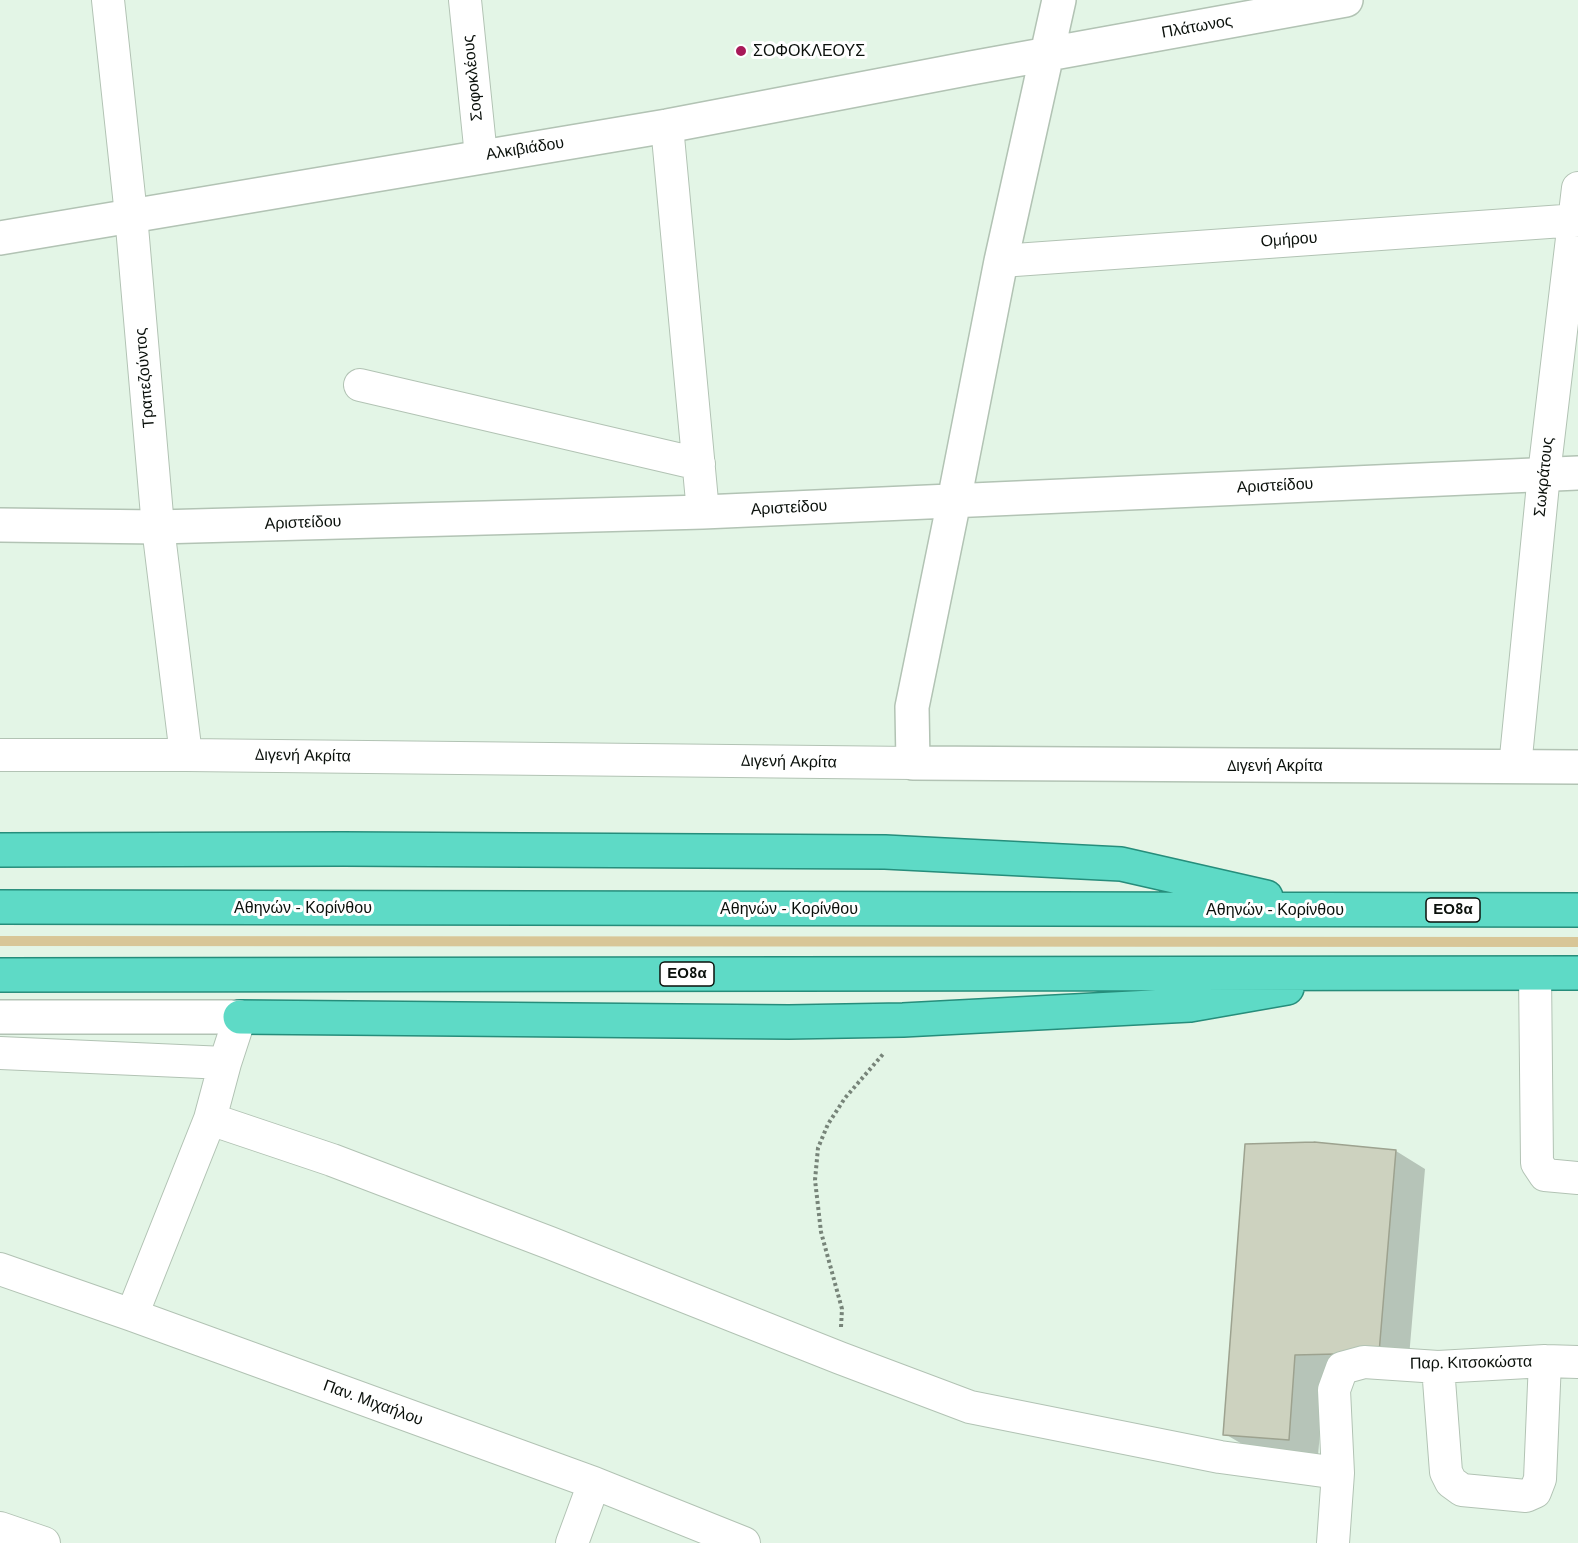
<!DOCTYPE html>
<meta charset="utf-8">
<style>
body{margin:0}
canvas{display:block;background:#e3f5e6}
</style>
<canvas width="1578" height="1543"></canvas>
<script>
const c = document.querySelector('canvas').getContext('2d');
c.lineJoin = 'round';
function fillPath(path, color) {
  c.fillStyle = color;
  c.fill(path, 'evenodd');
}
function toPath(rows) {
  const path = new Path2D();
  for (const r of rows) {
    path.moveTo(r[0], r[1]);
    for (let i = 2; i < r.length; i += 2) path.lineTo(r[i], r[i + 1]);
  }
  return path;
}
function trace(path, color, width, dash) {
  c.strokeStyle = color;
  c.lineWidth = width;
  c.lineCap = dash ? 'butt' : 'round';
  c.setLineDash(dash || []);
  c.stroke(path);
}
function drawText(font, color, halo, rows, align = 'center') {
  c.font = font + ' "PT Sans",sans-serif';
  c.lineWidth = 6;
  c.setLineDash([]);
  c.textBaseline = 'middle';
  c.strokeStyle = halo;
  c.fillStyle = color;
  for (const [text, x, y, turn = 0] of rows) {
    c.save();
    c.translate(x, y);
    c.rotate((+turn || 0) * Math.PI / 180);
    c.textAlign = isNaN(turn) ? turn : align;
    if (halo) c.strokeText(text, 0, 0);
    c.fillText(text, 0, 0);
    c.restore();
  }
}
fillPath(toPath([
 [0,936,1578,937,1578,947,0,946]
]), '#d8c697');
fillPath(toPath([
 [1396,1151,1425,1169,1408,1369,1325,1372,1318,1456,1254,1451,1225,1434]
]), '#0003');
const building = toPath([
 [1314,1142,1396,1150,1379,1353,1295,1355,1289,1440,1223,1435,1245,1144,1314,1142]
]);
fillPath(building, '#cdd2bf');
trace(building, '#9da28f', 1.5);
const minor = toPath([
 [108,0,131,215,158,527,186,755],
 [465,0,481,156],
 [667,126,703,512],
 [1001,261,1578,220],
 [360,385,699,464],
 [0,755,186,755,913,763],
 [1515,767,1544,474,1578,188],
 [1535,973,1537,1163,1545,1175,1578,1178],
 [0,1053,225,1063],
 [210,1119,332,1160,550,1243,840,1358,970,1407,1220,1457,1338,1473],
 [0,1269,132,1315,594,1483,744,1543],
 [132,1315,210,1119,225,1063,240,1017],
 [1438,1367,1446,1472,1451,1482,1462,1490,1526,1496,1535,1492,1540,1479,1545,1361],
 [0,1528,44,1543],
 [572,1543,594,1483],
 [1333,1543,1338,1473,1334,1390,1342,1368,1364,1362,1438,1367,1545,1361,1578,1362]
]);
const tertiary = toPath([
 [1059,0,1001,261,954,501,912,707,913,763,1578,767],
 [0,238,667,126,971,68,1346,0],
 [0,525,158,527,703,512,1578,473]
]);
const secondary = toPath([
 [0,1017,240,1017]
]);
const trunk = toPath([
 [0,850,343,849,885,852,1121,864,1266,897],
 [0,907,1578,910],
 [0,975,1578,973],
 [240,1017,789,1022,903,1020,1190,1005,1287,988]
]);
trace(minor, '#b2c3b4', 34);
trace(tertiary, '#b2c3b4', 36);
trace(secondary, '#b2c3b4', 36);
trace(trunk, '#268d7b', 36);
trace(toPath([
 [841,1327,842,1309,821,1232,815,1180,818,1148,828,1124,845,1098,884,1053]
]), '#778479', 4, [3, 3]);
trace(minor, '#fff', 32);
trace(tertiary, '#fff', 33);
trace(secondary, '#fff', 33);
trace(trunk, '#5edac6', 33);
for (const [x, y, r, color] of [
 [741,51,6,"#a81958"]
]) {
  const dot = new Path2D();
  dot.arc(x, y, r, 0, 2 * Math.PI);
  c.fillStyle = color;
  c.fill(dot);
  trace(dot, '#fff', 2);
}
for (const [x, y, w] of [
 [1453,910,54],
 [687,974,54]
]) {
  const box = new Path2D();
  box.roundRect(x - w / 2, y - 12, w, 24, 4.5);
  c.fillStyle = '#fff';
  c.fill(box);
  trace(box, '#0a100b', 1.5);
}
drawText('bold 15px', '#0a100b', null, [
 ["ΕΟ8α",1453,910],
 ["ΕΟ8α",687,974]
]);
drawText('16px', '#0a100b', '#fff', [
 ["Πλάτωνος",1197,27,-10],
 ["Σοφοκλέους",473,78,-96],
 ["Αλκιβιάδου",525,149,-9],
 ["Ομήρου",1289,240,-4],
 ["Τραπεζούντος",145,378,-95],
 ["Σωκράτους",1544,477,-84],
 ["Αριστείδου",1275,486,-3],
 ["Αριστείδου",789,508,-3],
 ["Αριστείδου",303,523,-2],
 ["Διγενή Ακρίτα",303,756,1],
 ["Διγενή Ακρίτα",789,762,1],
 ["Διγενή Ακρίτα",1275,766],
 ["Αθηνών - Κορίνθου",303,908],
 ["Αθηνών - Κορίνθου",789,909],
 ["Αθηνών - Κορίνθου",1275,910],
 ["Παρ. Κιτσοκώστα",1471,1363,-1],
 ["Παν. Μιχαήλου",373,1403,20]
]);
drawText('16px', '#0a100b', '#fff', [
 ["ΣΟΦΟΚΛΕΟΥΣ",753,51]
], 'left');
</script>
